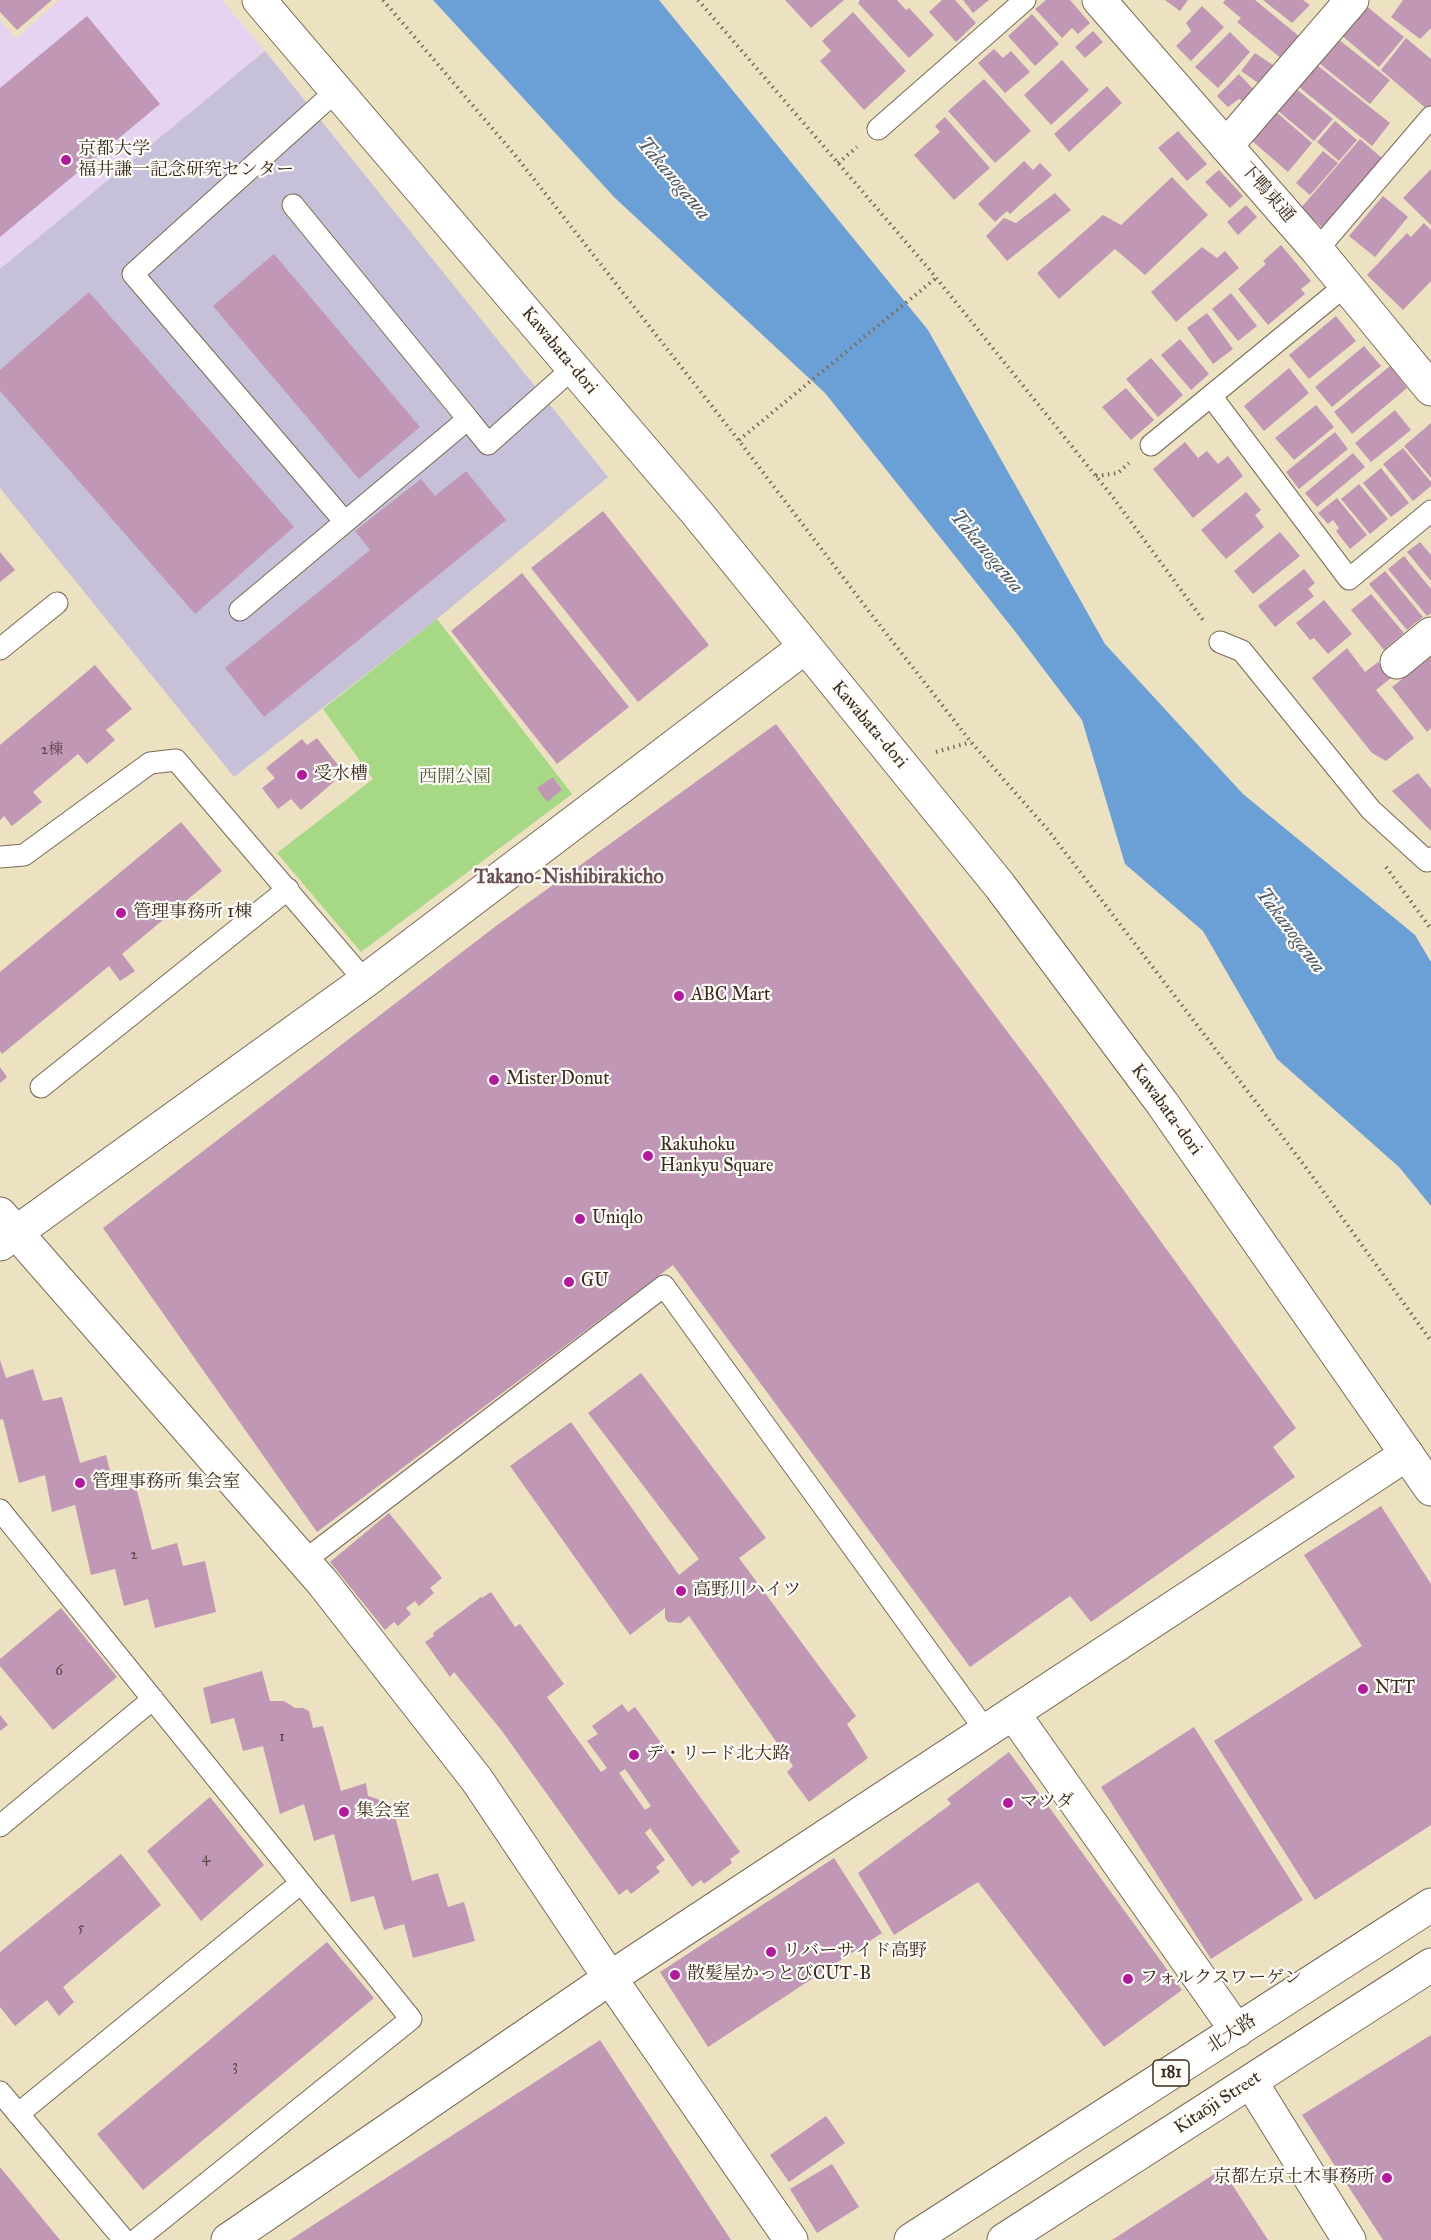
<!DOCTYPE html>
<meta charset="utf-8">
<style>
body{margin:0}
canvas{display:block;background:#ece1c0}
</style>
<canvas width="1431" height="2240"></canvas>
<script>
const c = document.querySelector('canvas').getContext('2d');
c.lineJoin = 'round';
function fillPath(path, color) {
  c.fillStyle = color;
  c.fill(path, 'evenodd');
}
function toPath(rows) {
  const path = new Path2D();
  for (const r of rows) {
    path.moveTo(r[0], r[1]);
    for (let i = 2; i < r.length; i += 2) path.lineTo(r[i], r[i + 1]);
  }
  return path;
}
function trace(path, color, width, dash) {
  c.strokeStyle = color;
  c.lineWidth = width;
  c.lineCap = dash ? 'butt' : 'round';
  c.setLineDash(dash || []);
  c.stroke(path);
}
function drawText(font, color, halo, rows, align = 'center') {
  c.font = font + ' "IM FELL Great Primer","Noto Serif JP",serif';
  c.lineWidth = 4.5;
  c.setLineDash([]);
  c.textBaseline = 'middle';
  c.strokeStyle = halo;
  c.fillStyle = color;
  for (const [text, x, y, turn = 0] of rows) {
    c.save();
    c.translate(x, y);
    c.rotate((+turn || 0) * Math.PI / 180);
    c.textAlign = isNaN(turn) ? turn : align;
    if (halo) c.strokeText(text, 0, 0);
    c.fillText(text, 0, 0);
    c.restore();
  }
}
fillPath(toPath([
 [59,0,222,0,265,51,0,269,0,20,16,39]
]), '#e5d3f1');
fillPath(toPath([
 [265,51,608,477,437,619,234,777,0,488,0,269]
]), '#c7c0d9');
fillPath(toPath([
 [437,619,572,794,361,952,277,853,373,779,323,709]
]), '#a7d886');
fillPath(toPath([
 [433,0,659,0,928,330,1105,644,1243,794,1415,935,1431,962,1431,1206,1399,1167,1277,1059,1203,931,1125,864,1082,720,1014,630,825,393,615,198]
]), '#6ba0d7');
fillPath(toPath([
 [0,0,52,0,17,30,0,12],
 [785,0,844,0,811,28],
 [860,0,897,0,906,10,909,8,934,35,909,58,858,3],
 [942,0,955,0,976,23,956,42,929,12],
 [963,0,989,0,973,13],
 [1046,0,1070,0,1090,23,1078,34,1072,28,1062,38,1035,9],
 [1165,0,1188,0,1180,11],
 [1225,0,1255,0,1300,37,1283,60,1237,22,1241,18,1223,3],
 [1263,0,1303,0,1310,5,1292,23],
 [1403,0,1431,0,1431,28,1420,39,1391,17],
 [1364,4,1404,37,1379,67,1340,34],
 [1202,6,1224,27,1191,61,1176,46,1191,31,1186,23],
 [853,12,906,71,864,110,820,61,831,51,822,41],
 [1032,14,1059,44,1035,66,1008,36],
 [87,16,160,104,0,237,0,88],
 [1093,31,1103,42,1085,58,1075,47],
 [1230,32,1250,52,1218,88,1195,67],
 [1406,38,1431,59,1431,107,1428,110,1381,70],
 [1338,39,1390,80,1370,104,1319,63],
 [994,49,1003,58,1011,51,1030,72,1005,93,978,63],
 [1255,53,1279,69,1264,87,1241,71],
 [1062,60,1089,90,1051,125,1024,95],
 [1317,65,1390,123,1372,146,1299,87],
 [1239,74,1254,90,1244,102,1239,99,1228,107,1217,96],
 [984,79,1031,131,995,163,948,111],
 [1107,86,1122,103,1069,152,1054,134],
 [1295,88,1333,119,1314,141,1277,110],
 [1275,111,1312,143,1288,172,1251,140],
 [945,117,990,168,954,200,914,155,940,132,935,126],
 [1335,121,1357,140,1339,161,1317,142],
 [1178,131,1207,164,1187,181,1158,148],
 [1360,139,1383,159,1323,228,1300,209],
 [1323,151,1338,163,1310,195,1296,183],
 [1024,161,1033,170,1040,163,1052,175,1010,214,1007,211,995,222,978,204],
 [1431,169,1431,225,1403,198],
 [1219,170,1243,196,1230,208,1205,182],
 [1172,177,1208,215,1145,275,1115,249,1059,299,1037,273,1103,215,1121,225],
 [1055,193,1071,210,1007,261,986,236,1004,218,1016,223],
 [1383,196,1408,217,1375,257,1349,236],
 [1246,205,1257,217,1238,235,1227,222],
 [1424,223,1431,230,1431,281,1403,310,1367,275,1407,233,1411,237],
 [1281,245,1311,281,1301,289,1305,294,1268,325,1238,289,1266,264,1263,261],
 [1202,247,1217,258,1225,251,1239,268,1176,322,1151,292],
 [274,254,420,427,359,479,213,306],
 [89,292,294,527,195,614,0,391,0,370],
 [1231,293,1257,326,1238,341,1212,309],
 [1207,313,1233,349,1213,364,1187,328],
 [1336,316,1356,341,1309,379,1289,355],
 [1180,339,1209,374,1191,390,1161,355],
 [1364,346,1381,366,1332,407,1315,387],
 [1151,358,1183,395,1158,417,1126,379],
 [1390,366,1407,388,1352,434,1334,412],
 [1289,368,1309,393,1264,431,1244,406],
 [1126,388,1154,420,1131,440,1102,407],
 [1316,405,1334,427,1294,460,1275,438],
 [1395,410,1411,430,1371,462,1355,443],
 [1431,423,1431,478,1404,446],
 [1335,432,1348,449,1299,489,1286,472],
 [1185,442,1198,458,1207,451,1218,464,1228,456,1243,476,1193,518,1153,469],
 [1403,448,1431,482,1431,486,1413,501,1383,464],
 [1353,453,1365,467,1317,507,1305,493],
 [1381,468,1409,503,1391,517,1363,483],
 [466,471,506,520,264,717,225,668,370,550,355,531,421,479,435,496],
 [1359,484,1388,519,1370,534,1341,499],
 [1246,492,1261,510,1255,515,1264,527,1226,559,1201,530],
 [1337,498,1367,535,1350,549,1336,531,1339,528,1333,520,1328,524,1318,513],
 [603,511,709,645,638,702,531,568],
 [1280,532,1300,556,1253,594,1234,571],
 [1420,542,1431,555,1431,581,1407,552],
 [0,552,15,570,0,582],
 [1404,556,1431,589,1431,613,1427,616,1388,569],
 [1304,569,1315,583,1308,589,1314,596,1275,627,1258,606],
 [1385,571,1423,617,1407,630,1369,584],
 [522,573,629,707,557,764,451,631],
 [1371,594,1404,633,1384,650,1351,610],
 [1324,600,1352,634,1328,654,1314,638,1310,640,1296,623],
 [1347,648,1365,672,1378,662,1391,678,1376,690,1414,738,1386,761,1372,753,1312,678],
 [1431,656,1431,728,1427,732,1392,687],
 [95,665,132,709,106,730,115,740,87,764,78,754,33,792,42,802,12,826,4,816,0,820,0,745],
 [776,724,1046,1083,1296,1428,1273,1447,1295,1477,1091,1622,1070,1596,970,1667,673,1265,317,1532,103,1228,496,926],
 [317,738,338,765,329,772,336,780,301,810,291,799,278,809,262,788,275,778,266,768,302,739,307,745],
 [1418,773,1431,789,1431,831,1392,791],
 [553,777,562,790,547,802,537,788],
 [181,822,222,871,122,954,135,971,120,981,109,966,2,1054,0,1051,0,972],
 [0,1067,7,1077,0,1083],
 [0,1360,6,1378,33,1369,43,1401,62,1397,80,1463,106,1455,115,1491,135,1483,152,1550,177,1543,183,1566,205,1561,216,1612,155,1628,148,1599,124,1606,115,1569,91,1575,75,1505,52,1512,45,1475,19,1483,3,1419,0,1420],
 [641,1373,766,1538,739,1558,856,1716,847,1724,868,1758,809,1802,787,1772,793,1766,689,1616,681,1623,668,1622,665,1618,665,1608,630,1635,510,1466,571,1422,679,1575,699,1559,588,1413],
 [1381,1506,1431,1584,1431,1825,1315,1900,1214,1741,1362,1646,1304,1555],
 [389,1513,442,1578,430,1588,434,1593,419,1606,415,1601,406,1608,411,1614,398,1626,394,1622,385,1630,330,1562],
 [491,1592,515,1627,520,1624,564,1684,547,1697,601,1772,607,1768,587,1741,598,1734,592,1726,622,1704,628,1712,635,1707,740,1852,730,1859,732,1863,704,1884,701,1880,692,1887,650,1828,645,1833,665,1860,656,1867,660,1872,631,1894,627,1889,619,1895,502,1731,454,1672,450,1677,425,1642,434,1636,433,1633,481,1597,482,1598],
 [625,1769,651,1806,645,1810,619,1773],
 [61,1608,117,1677,53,1730,0,1666,0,1659],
 [262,1671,270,1701,284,1701,295,1708,303,1708,309,1711,313,1728,323,1726,341,1791,366,1783,368,1796,378,1799,382,1806,380,1808,383,1816,394,1812,412,1881,438,1873,448,1907,464,1902,475,1941,413,1958,404,1924,384,1930,374,1896,351,1902,334,1834,314,1841,304,1804,280,1814,263,1746,243,1751,234,1718,211,1724,203,1688],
 [0,1715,8,1725,0,1731],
 [1194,1727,1303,1900,1211,1959,1101,1787],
 [1009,1752,1182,1990,1104,2047,978,1882,894,1935,858,1873,951,1804,947,1799],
 [210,1797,264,1865,201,1921,147,1851],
 [121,1854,161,1905,63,1987,74,2002,59,2016,47,2000,15,2026,0,2007,0,1952],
 [834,1858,882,1933,708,2047,660,1972],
 [327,1942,374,1998,143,2190,97,2134],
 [1431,2035,1431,2240,1383,2240,1302,2115],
 [600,2040,731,2240,290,2240],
 [826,2116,845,2143,789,2182,770,2155],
 [832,2164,859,2207,817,2233,790,2189],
 [0,2167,60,2240,0,2240],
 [1222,2169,1268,2240,1112,2240]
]), '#c098b5');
const service = toPath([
 [336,91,133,274,345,522,468,419,488,444,573,368],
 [878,129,1025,0],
 [293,205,468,419],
 [1317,250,1431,117],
 [1211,396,1349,579,1431,511],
 [1151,445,1346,285],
 [240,610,345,522],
 [1220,642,1242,651,1371,810,1427,861,1431,858],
 [0,649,57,603],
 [0,857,24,855,150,763,176,760,365,981],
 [41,1087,288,889],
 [0,1510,411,2019,136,2240],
 [304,1561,664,1286,986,1731],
 [0,1826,153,1699],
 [0,2092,124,2240],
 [18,2114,301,1883]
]);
const minor = toPath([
 [1099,0,1317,250,1431,389],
 [1226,146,1352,0],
 [1397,662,1431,634],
 [0,1214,323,1583,477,1780,610,1978,791,2240],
 [1013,1713,1237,2031],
 [1251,2082,1349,2240],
 [228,2240,610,1978,1407,1454]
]);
const tertiary = toPath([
 [259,0,697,513,1000,886,1162,1103,1431,1489],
 [0,1244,365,981,805,647]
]);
const primary = toPath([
 [911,2240,1431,1905],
 [1004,2240,1431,1965]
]);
trace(service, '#796a57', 23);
trace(minor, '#796a57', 35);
trace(tertiary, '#796a57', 35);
trace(primary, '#796a57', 35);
trace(toPath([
 [383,0,515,155,733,433,871,614,971,742,1048,830,1307,1169,1431,1341],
 [698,0,929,269,1112,496,1203,620],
 [838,163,857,147],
 [739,440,936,278],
 [1096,476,1118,473,1129,463],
 [936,752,971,742],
 [1386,867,1431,929]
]), '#796a57', 4, [1.5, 4.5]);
trace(service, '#fff', 21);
trace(minor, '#fff', 33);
trace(tertiary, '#fff', 33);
trace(primary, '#fff', 33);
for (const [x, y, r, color] of [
 [66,160,6,"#b5179e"],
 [302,775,6,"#b5179e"],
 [121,913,6,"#b5179e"],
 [679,996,6,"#b5179e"],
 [494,1080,6,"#b5179e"],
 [648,1156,6,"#b5179e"],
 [580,1219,6,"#b5179e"],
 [569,1282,6,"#b5179e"],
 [80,1483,6,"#b5179e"],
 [681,1591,6,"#b5179e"],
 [1363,1689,6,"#b5179e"],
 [634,1755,6,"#b5179e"],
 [1008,1803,6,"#b5179e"],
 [344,1812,6,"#b5179e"],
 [771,1952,6,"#b5179e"],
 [675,1975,6,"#b5179e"],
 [1128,1979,6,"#b5179e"],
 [1387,2178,6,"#b5179e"]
]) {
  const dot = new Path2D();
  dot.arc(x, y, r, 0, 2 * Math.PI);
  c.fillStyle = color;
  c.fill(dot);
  trace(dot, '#fdfcf7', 2);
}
drawText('15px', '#5c4644', null, [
 ["2棟",52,750],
 ["2",134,1555],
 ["6",59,1671],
 ["1",282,1737],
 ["4",206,1858],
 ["5",81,1928],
 ["3",235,2066]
]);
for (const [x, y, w] of [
 [1171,2073,36]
]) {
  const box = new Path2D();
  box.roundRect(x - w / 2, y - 13, w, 26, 4.5);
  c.fillStyle = '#fdfcf7';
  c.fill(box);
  trace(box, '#3b2a1e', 1.5);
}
drawText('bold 16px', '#3b2a1e', null, [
 ["181",1171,2073]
]);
drawText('18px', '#3b2a1e', '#fdfcf7', [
 ["京都大学",78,150],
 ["福井謙一記念研究センター",78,171],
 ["受水槽",314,775],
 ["管理事務所 1棟",133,913],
 ["ABC Mart",691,996],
 ["Mister Donut",506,1080],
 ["Rakuhoku",660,1146],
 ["Hankyu Square",660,1167],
 ["Uniqlo",592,1219],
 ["GU",581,1282],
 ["管理事務所 集会室",92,1483],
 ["高野川ハイツ",693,1591],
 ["NTT",1375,1689],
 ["デ・リード北大路",646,1755],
 ["マツダ",1020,1803],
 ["集会室",356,1812],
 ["リバーサイド高野",783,1952],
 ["散髪屋かっとびCUT-B",687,1975],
 ["フォルクスワーゲン",1140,1979],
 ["京都左京土木事務所",1375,2178,"right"]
], 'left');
drawText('18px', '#3b2a1e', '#fdfcf7', [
 ["下鴨東通",1267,193,49],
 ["Kawabata-dori",559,351,50],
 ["Kawabata-dori",869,725,50],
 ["Kawabata-dori",1166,1110,54],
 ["北大路",1232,2034,-33],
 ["Kitaōji Street",1218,2103,-33]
]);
drawText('18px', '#5b5e3d', '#fdfcf7', [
 ["西開公園",455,778]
]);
drawText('italic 20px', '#4e5968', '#fdfcf7', [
 ["Takanogawa",673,179,50],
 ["Takanogawa",986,552,50],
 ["Takanogawa",1290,931,53]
]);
drawText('bold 20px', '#6a5053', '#fdfcf7', [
 ["Takano-Nishibirakicho",569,878]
]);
</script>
